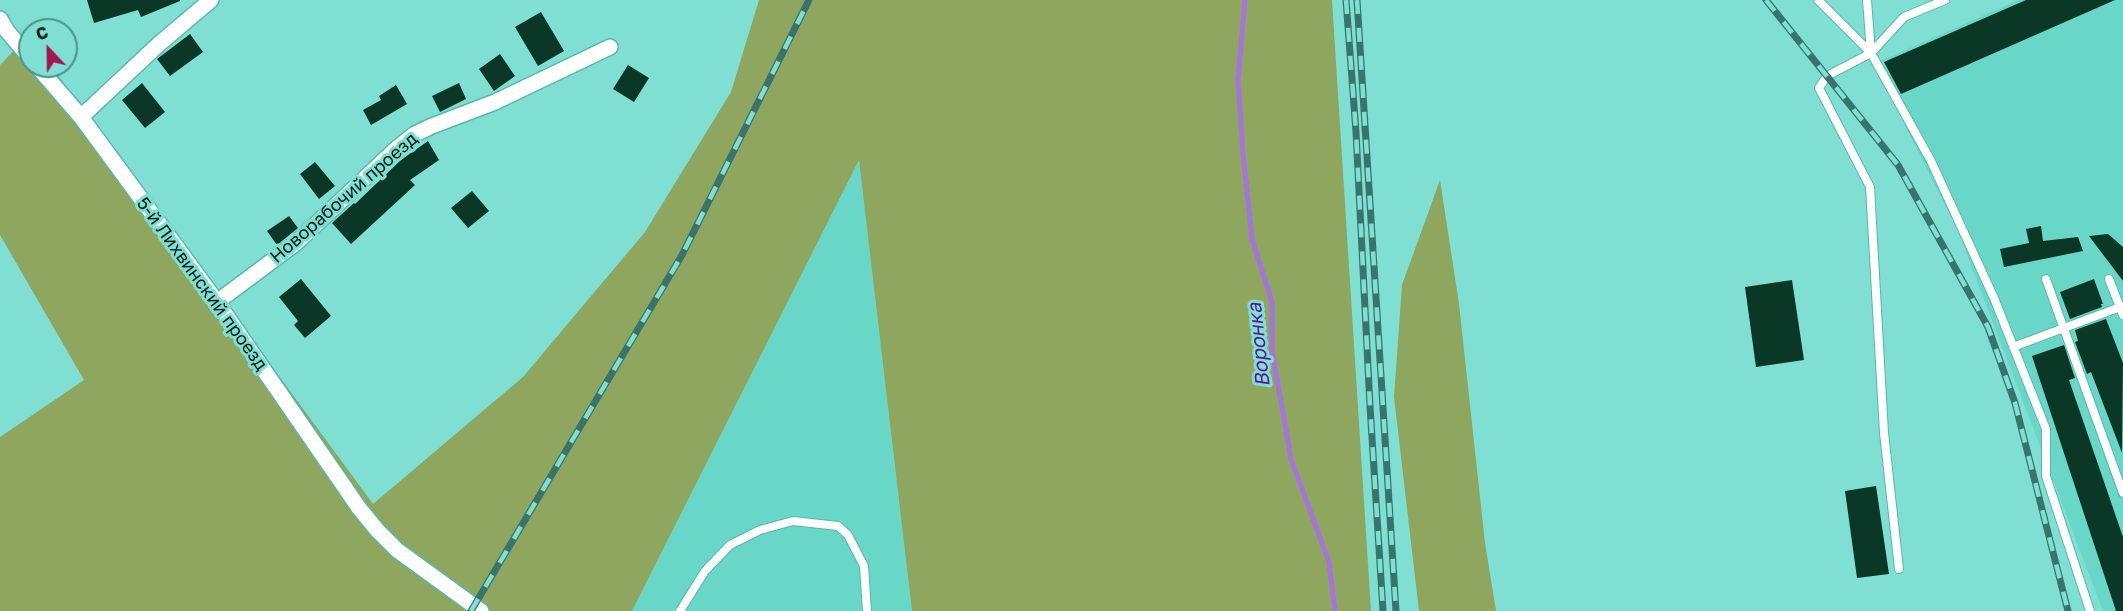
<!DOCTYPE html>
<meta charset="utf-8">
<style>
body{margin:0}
#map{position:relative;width:2123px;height:611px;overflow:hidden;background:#7fdfd2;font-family:"Golos Text",sans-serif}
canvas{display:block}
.north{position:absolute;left:18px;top:18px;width:60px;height:60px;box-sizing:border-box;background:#7fdfd2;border:2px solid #4c9188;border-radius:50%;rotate:338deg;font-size:16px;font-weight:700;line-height:24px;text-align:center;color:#001d19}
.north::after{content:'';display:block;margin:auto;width:21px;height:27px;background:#a61350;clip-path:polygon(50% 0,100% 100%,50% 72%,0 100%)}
</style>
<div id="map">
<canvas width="2123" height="611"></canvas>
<div class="north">С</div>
</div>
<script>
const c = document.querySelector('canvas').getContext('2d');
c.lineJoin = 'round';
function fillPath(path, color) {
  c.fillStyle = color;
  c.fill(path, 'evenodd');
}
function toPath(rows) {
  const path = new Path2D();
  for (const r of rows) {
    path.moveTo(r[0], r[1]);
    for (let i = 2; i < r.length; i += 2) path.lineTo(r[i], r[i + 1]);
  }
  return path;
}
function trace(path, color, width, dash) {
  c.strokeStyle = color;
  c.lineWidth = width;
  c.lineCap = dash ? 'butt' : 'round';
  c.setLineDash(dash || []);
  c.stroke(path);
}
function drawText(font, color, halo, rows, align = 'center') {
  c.font = font + ' "Golos Text",sans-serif';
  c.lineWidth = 6;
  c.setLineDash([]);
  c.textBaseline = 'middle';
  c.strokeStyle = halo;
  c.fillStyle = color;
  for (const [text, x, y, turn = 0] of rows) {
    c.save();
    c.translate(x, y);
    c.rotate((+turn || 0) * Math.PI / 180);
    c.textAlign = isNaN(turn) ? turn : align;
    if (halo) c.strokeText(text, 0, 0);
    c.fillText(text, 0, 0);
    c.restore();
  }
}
fillPath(toPath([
 [2018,0,2123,0,2123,611,2103,611,1957,229,1874,64],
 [859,159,912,611,632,611]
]), '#69d7c8');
fillPath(toPath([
 [759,0,1332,0,1371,611,912,611,859,160,632,611,0,611,0,437,84,380,0,235,0,65,29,35,30,66,51,66,373,504,523,377,645,232,731,92],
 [1440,180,1459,304,1485,543,1496,611,1419,611,1394,397,1402,285]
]), '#8ea65e');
trace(toPath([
 [1245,0,1238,80,1243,154,1252,239,1272,302,1272,350,1291,459,1329,562,1335,611]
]), '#a573de', 5);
fillPath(toPath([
 [87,0,180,0,180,1,141,17,138,10,94,23],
 [2026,0,2115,0,1901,94,1884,62],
 [541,12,564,51,538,66,515,27],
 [190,34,203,52,170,76,157,59],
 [500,54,515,76,494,91,479,69],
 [628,65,649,78,634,102,613,89],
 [142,83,165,112,145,128,122,100],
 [459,83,466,99,440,112,432,96],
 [396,85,407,104,371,125,363,110,381,100,379,96],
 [428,141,439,160,410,180,415,185,351,244,332,223,354,203,355,204,401,160],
 [315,162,335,186,319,199,300,174],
 [472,191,489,211,468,228,451,208],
 [289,216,298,228,277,245,267,231],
 [2041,226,2043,241,2078,237,2083,251,2004,267,2000,249,2029,243,2026,229],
 [2108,234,2123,247,2123,281,2089,236],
 [301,279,331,316,305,338,294,325,298,321,279,297],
 [2094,279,2103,304,2101,304,2102,307,2070,319,2060,292],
 [1792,280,1804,360,1756,367,1745,287],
 [2106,319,2123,363,2122,453,2091,372,2087,374,2075,342,2078,341,2075,330],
 [2064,345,2075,378,2069,380,2123,537,2123,611,2116,611,2032,356],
 [1876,486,1889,574,1857,578,1845,491]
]), '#0a3726');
const service = toPath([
 [1818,0,1871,53],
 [1867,0,1871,53,1931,161,1994,298,2046,429,2046,476,2090,611],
 [2046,279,2123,493],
 [2109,279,2123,315],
 [2013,347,2123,306],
 [1899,569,1884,433,1870,187,1819,88,1827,76,1871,53,1904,17,1945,0],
 [680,611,705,571,730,545,760,530,793,521,838,526,848,535,864,566,867,611]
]);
const minor = toPath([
 [0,19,7,31,30,58],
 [37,66,81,117,217,302,359,508,377,530,397,550,481,611],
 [81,117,159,44,211,0],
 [217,302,296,243,396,149,415,134,432,126,495,102,610,47]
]);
trace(service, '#56b8ab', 10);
trace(minor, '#56b8ab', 18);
trace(service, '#fff', 8);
trace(minor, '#fff', 15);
const rail = toPath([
 [1346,0,1356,132,1370,406,1383,611],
 [1357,0,1396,611],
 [1766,0,1898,165,1988,327,2015,403,2068,611],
 [471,611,682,255,809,0]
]);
trace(rail, '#39746c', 7);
trace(rail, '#7fdfd2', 4.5, [14]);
drawText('18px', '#001d19', '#7fdfd2', [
 ["Новорабочий проезд",344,198,-41],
 ["5-й Лихвинский проезд",202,284,54]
]);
drawText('italic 20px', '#5f1397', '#7fdfd2', [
 ["Воронка",1259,345,-96]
]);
</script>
